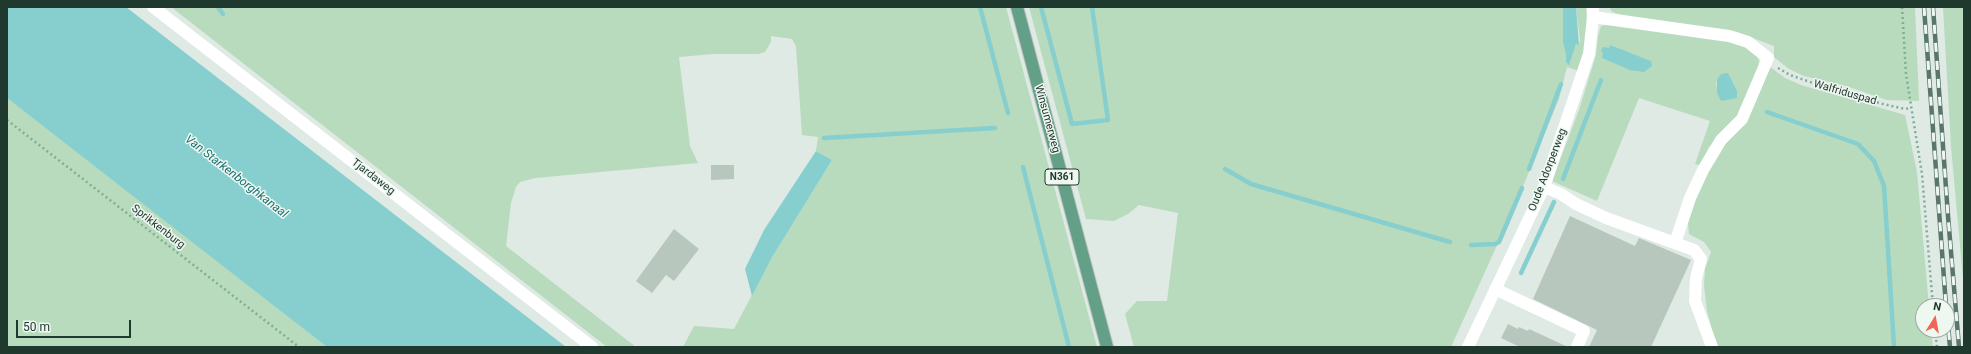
<!DOCTYPE html>
<style>
body{margin:0}
#map{position:relative;width:1971px;height:354px;overflow:hidden;background:#deeae3;font-family:Roboto,sans-serif}
canvas{display:block}
.frame{position:absolute;inset:0;border:8px solid #20392f;pointer-events:none}
.north{position:absolute;left:1915px;top:298px;width:40px;height:40px;box-sizing:border-box;background:#eff7f1;border:1px solid #9caba3;border-radius:50%;rotate:11deg;font-size:11px;font-weight:700;line-height:16px;text-align:center;color:#20392f}
.north::after{content:'';display:block;margin:auto;width:14px;height:18px;background:#ef6657;clip-path:polygon(50% 0,100% 100%,50% 72%,0 100%)}
.scale{position:absolute;left:16px;top:320px;width:115px;height:18px;box-sizing:border-box;border:2px solid #20392f;border-top:0;padding-left:5px;font-size:12px;line-height:14px;white-space:nowrap;color:#20392f;-webkit-text-stroke:3px #eff7f1;paint-order:stroke}
</style>
<div id="map">
<canvas width="1971" height="354"></canvas>
<div class="frame"></div>
<div class="north">N</div>
<div class="scale">50 m</div>
</div>
<script>
const c = document.querySelector('canvas').getContext('2d');
c.lineJoin = 'round';
function fillPath(path, color) {
  c.fillStyle = color;
  c.fill(path, 'evenodd');
}
function toPath(rows) {
  const path = new Path2D();
  for (const r of rows) {
    path.moveTo(r[0], r[1]);
    for (let i = 2; i < r.length; i += 2) path.lineTo(r[i], r[i + 1]);
  }
  return path;
}
function trace(path, color, width, dash) {
  c.strokeStyle = color;
  c.lineWidth = width;
  c.lineCap = dash ? 'butt' : 'round';
  c.setLineDash(dash || []);
  c.stroke(path);
}
function drawText(font, color, halo, rows, align = 'center') {
  c.font = font + ' Roboto,sans-serif';
  c.lineWidth = 3;
  c.setLineDash([]);
  c.textBaseline = 'middle';
  c.strokeStyle = halo;
  c.fillStyle = color;
  for (const [text, x, y, turn = 0] of rows) {
    c.save();
    c.translate(x, y);
    c.rotate((+turn || 0) * Math.PI / 180);
    c.textAlign = isNaN(turn) ? turn : align;
    if (halo) c.strokeText(text, 0, 0);
    c.fillText(text, 0, 0);
    c.restore();
  }
}
fillPath(toPath([
 [171,7,1006,7,1097,347,683,347,694,326,734,329,771,259,832,160,816,151,818,137,802,135,796,46,792,39,771,36,771,42,765,52,758,54,714,54,679,57,690,146,698,163,535,178,520,182,516,187,511,203,506,246,636,347,607,347],
 [1029,7,1563,7,1563,42,1566,55,1566,62,1569,64,1573,50,1577,43,1579,45,1580,40,1576,7,1586,7,1587,23,1584,54,1579,71,1567,67,1559,99,1517,201,1451,347,1134,347,1125,314,1137,301,1167,301,1178,213,1139,205,1128,214,1114,221,1086,219],
 [1610,7,1915,7,1919,101,1887,100,1846,86,1804,76,1789,69,1774,57,1774,46,1737,32,1618,14,1611,11],
 [1943,7,1964,7,1964,290,1951,146],
 [1613,23,1741,42,1756,53,1759,61,1758,69,1737,118,1709,147,1700,165,1695,164,1710,121,1639,98,1597,201,1552,181,1579,110,1596,55,1598,36,1601,26],
 [1610,45,1624,51,1651,61,1603,53,1609,49],
 [1721,74,1734,84,1737,98,1716,86,1717,79],
 [1770,67,1785,78,1801,85,1905,115,1917,172,1929,306,1923,306,1923,330,1931,330,1933,347,1717,347,1707,311,1704,286,1705,269,1711,252,1704,242,1689,234,1688,223,1699,189,1712,162],
 [7,98,201,248,327,347,7,347]
]), '#b7dbbc');
fillPath(toPath([
 [7,7,126,7,566,347,327,347,7,98],
 [1563,7,1576,7,1579,45,1576,44,1569,65,1566,62,1566,55,1563,42],
 [1610,45,1651,61,1652,66,1644,72,1630,70,1602,58,1603,53,1601,51,1603,47,1609,48],
 [1728,73,1737,91,1737,98,1721,101,1717,93,1717,79,1721,74],
 [816,151,832,160,771,259,752,296,745,269,764,230]
]), '#87cecf');
trace(toPath([
 [218,7,223,14],
 [980,7,1008,113],
 [1041,7,1072,124,1108,120,1092,7],
 [1767,112,1858,144,1874,161,1884,186,1894,347],
 [824,138,995,128],
 [1023,167,1069,347],
 [1225,169,1251,184,1450,242],
 [1529,169,1561,84],
 [1563,179,1601,80],
 [1471,245,1495,244,1499,242,1522,188],
 [1521,273,1554,202]
]), '#87cecf', 4.5);
fillPath(toPath([
 [711,165,734,165,734,179,711,180],
 [1570,216,1635,246,1639,238,1691,260,1651,347,1589,347,1597,330,1533,299],
 [674,229,699,249,674,281,666,275,652,293,636,281],
 [1508,324,1518,329,1519,327,1528,331,1529,329,1568,347,1520,347,1501,338]
]), '#b7c7be');
const major = toPath([
 [1017,7,1107,347]
]);
trace(major, '#bcc4c1', 14);
trace(toPath([
 [1902,7,1906,74,1922,174,1933,306],
 [1778,68,1790,75,1813,83,1883,104,1905,109,1910,108],
 [7,120,299,347],
 [1935,330,1937,347]
]), '#7fad98', 2.5, [2, 3]);
trace(toPath([
 [153,7,592,347],
 [1593,17,1729,36,1748,42,1768,58,1742,119,1721,140,1703,170,1690,198,1675,243],
 [1544,187,1561,194,1576,204,1606,218,1694,250,1701,259,1696,278,1695,301,1712,347],
 [1495,289,1584,331,1577,347],
 [1468,347,1544,187,1589,54,1593,17,1593,7]
]), '#fff', 12);
trace(major, '#649f87', 12);
const rail = toPath([
 [1924,7,1946,306],
 [1933,7,1948,216,1959,347],
 [1947,313,1950,347]
]);
trace(rail, '#5a756a', 4.5);
trace(rail, '#eff7f1', 3, [9]);
for (const [x, y, w] of [
 [1062,177,34]
]) {
  const box = new Path2D();
  box.roundRect(x - w / 2, y - 8, w, 16, 3);
  c.fillStyle = '#eff7f1';
  c.fill(box);
  trace(box, '#20392f', 1);
}
drawText('bold 10px', '#20392f', null, [
 ["N361",1062,177]
]);
drawText('11px', '#20392f', '#eff7f1', [
 ["Walfriduspad",1845,93,16],
 ["Winsumerweg",1047,119,75],
 ["Oude Adorperweg",1548,170,-69],
 ["Tjardaweg",373,177,38],
 ["Sprikkenburg",158,227,38]
]);
drawText('italic 12px', '#1c7173', '#eff7f1', [
 ["Van Starkenborghkanaal",236,177,38]
]);
</script>
